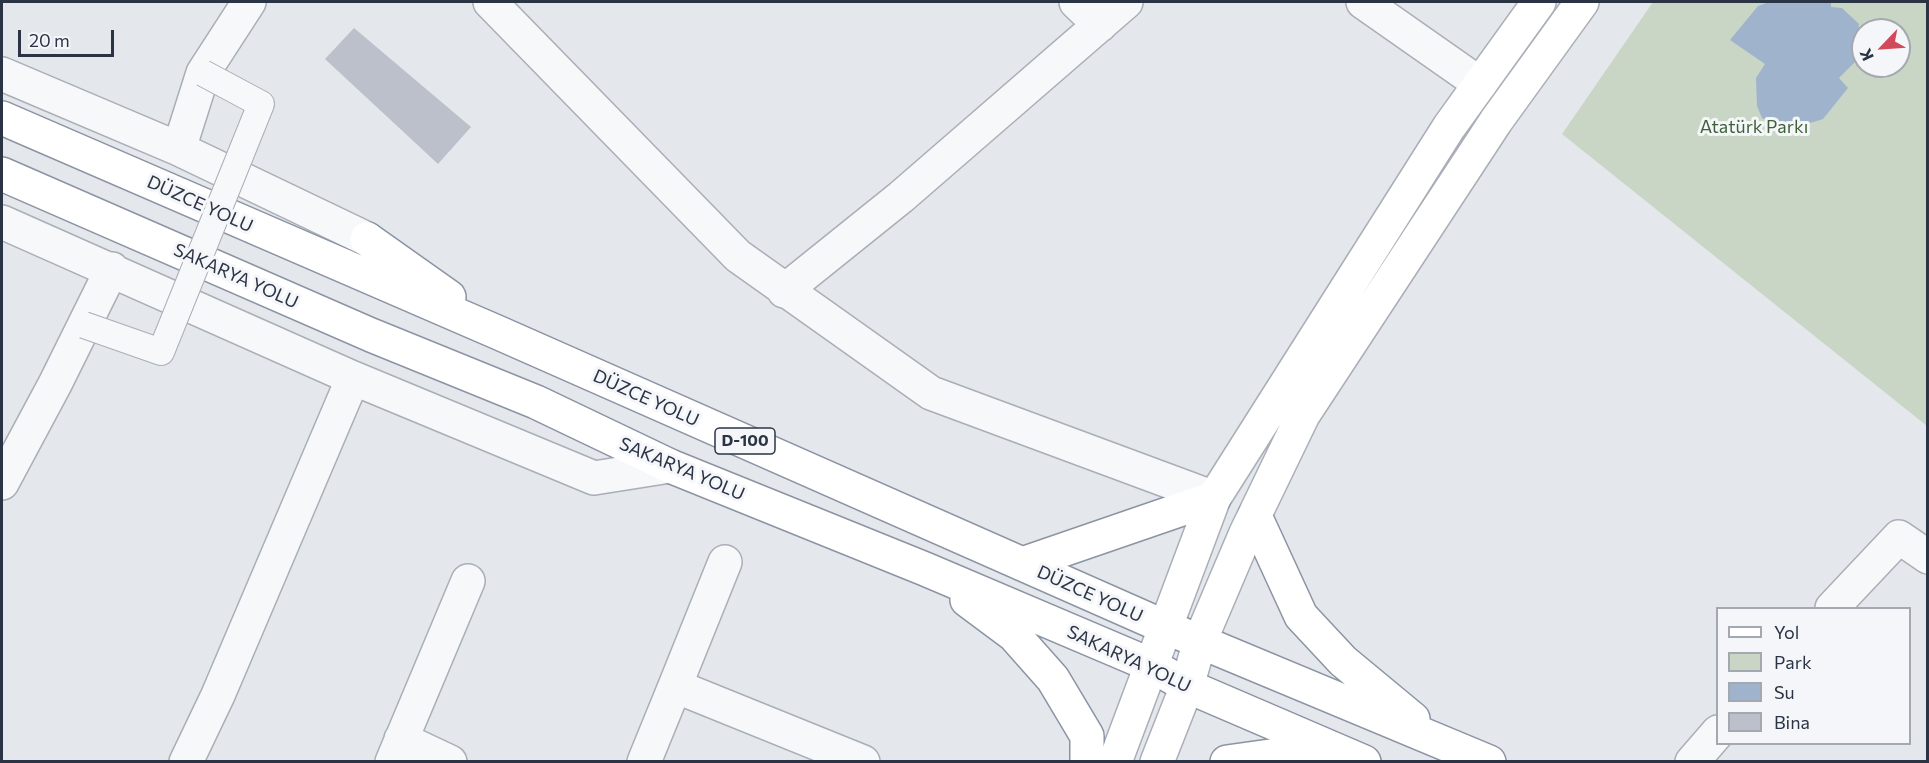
<!DOCTYPE html>
<meta charset="utf-8">
<style>
body{margin:0}
#map{position:relative;width:1929px;height:763px;overflow:hidden;background:#e4e7ec;font-family:Commissioner,sans-serif}
canvas{display:block}
.frame{position:absolute;inset:0;border:3px solid #2b3445;pointer-events:none}
.legend{position:absolute;left:1716px;top:607px;width:195px;height:138px;box-sizing:border-box;background:#f4f6f9;border:2px solid #a4a8b1;margin:0;padding:8px 10px;list-style:none;font-size:18px;color:#2b3445}
.legend li{display:flex;align-items:center;gap:12px;height:30px}
.legend b{width:30px;border:2px solid #a4a8b1}
.north{position:absolute;left:1851px;top:18px;width:60px;height:60px;box-sizing:border-box;background:#f4f6f9;border:2px solid #a4a8b1;border-radius:50%;rotate:245deg;font-size:16px;font-weight:700;line-height:24px;text-align:center;color:#2b3445}
.north::after{content:'';display:block;margin:auto;width:21px;height:27px;background:#d1495b;clip-path:polygon(50% 0,100% 100%,50% 72%,0 100%)}
.scale{position:absolute;left:18px;top:30px;width:96px;height:27px;box-sizing:border-box;border:3px solid #2b3445;border-top:0;padding-left:8px;font-size:18px;line-height:21px;white-space:nowrap;color:#2b3445;-webkit-text-stroke:4px #f4f6f9;paint-order:stroke}
</style>
<div id="map">
<canvas width="1929" height="763"></canvas>
<div class="frame"></div>
<ul class="legend">
<li><b style="height:8px;background:#fff"></b>Yol</li>
<li><b style="height:16px;background:#c9d6c5"></b>Park</li>
<li><b style="height:16px;background:#9fb4cc"></b>Su</li>
<li><b style="height:16px;background:#bbc0ca"></b>Bina</li>
</ul>
<div class="north">K</div>
<div class="scale">20 m</div>
</div>
<script>
const c = document.querySelector('canvas').getContext('2d');
c.lineJoin = 'round';
function fillPath(path, color) {
  c.fillStyle = color;
  c.fill(path, 'evenodd');
}
function toPath(rows) {
  const path = new Path2D();
  for (const r of rows) {
    path.moveTo(r[0], r[1]);
    for (let i = 2; i < r.length; i += 2) path.lineTo(r[i], r[i + 1]);
  }
  return path;
}
function trace(path, color, width, dash) {
  c.strokeStyle = color;
  c.lineWidth = width;
  c.lineCap = dash ? 'butt' : 'round';
  c.setLineDash(dash || []);
  c.stroke(path);
}
function drawText(font, color, halo, rows, align = 'center') {
  c.font = font + ' Commissioner,sans-serif';
  c.lineWidth = 6;
  c.setLineDash([]);
  c.textBaseline = 'middle';
  c.strokeStyle = halo;
  c.fillStyle = color;
  for (const [text, x, y, turn = 0] of rows) {
    c.save();
    c.translate(x, y);
    c.rotate((+turn || 0) * Math.PI / 180);
    c.textAlign = isNaN(turn) ? turn : align;
    if (halo) c.strokeText(text, 0, 0);
    c.fillText(text, 0, 0);
    c.restore();
  }
}
fillPath(toPath([
 [1653,2,1927,2,1927,426,1562,134],
 [1863,30,1899,30,1899,66,1863,66]
]), '#c9d6c5');
fillPath(toPath([
 [1769,2,1831,2,1831,7,1842,8,1859,24,1855,62,1839,78,1848,88,1823,119,1788,130,1762,118,1757,106,1756,78,1765,64,1730,40,1758,6]
]), '#9fb4cc');
fillPath(toPath([
 [354,28,471,127,438,164,325,59]
]), '#bbc0ca');
const minor = toPath([
 [490,2,738,256,931,393,1214,498],
 [1076,2,1100,25],
 [1363,2,1480,84],
 [2,74,179,149,367,239],
 [179,149,203,73,249,2],
 [2,222,353,378,594,478,670,466],
 [784,291,901,197,1126,2],
 [2,483,55,384,112,269],
 [725,562,675,686,863,762],
 [1832,608,1899,537,1928,557],
 [401,739,450,762],
 [186,762,218,695,353,378],
 [392,762,468,581],
 [644,762,675,686],
 [1692,762,1718,732]
]);
const secondary = toPath([
 [1115,762,1214,498,1449,127,1539,2],
 [1157,762,1187,686,1200,641,1246,533,1303,415,1496,121,1582,2]
]);
const trunk = toPath([
 [2,118,499,333,1165,627,1489,762],
 [2,174,371,335,536,402,670,466,925,569,1151,665,1187,686,1364,762],
 [367,239,449,297],
 [1255,516,1301,616,1343,661,1413,719],
 [1022,564,1214,498],
 [967,600,1014,635,1053,679,1087,736,1087,762],
 [1227,762,1270,756,1303,762]
]);
trace(minor, '#a9aeb7', 36);
trace(secondary, '#a9aeb7', 36);
trace(trunk, '#8b94a3', 36);
trace(minor, '#f7f8fa', 33);
trace(secondary, '#fff', 33);
trace(trunk, '#fff', 33);
const pedestrianBridge = toPath([
 [84,325,161,352,261,104,203,73]
]);
trace(pedestrianBridge, '#a9aeb7', 28, []);
trace(pedestrianBridge, '#f7f8fa', 26);
for (const [x, y, w] of [
 [745,441,60]
]) {
  const box = new Path2D();
  box.roundRect(x - w / 2, y - 13, w, 26, 4.5);
  c.fillStyle = '#f4f6f9';
  c.fill(box);
  trace(box, '#2b3445', 1.5);
}
drawText('bold 16px', '#2b3445', null, [
 ["D-100",745,441]
]);
drawText('18px', '#3f6138', '#f4f6f9', [
 ["Atatürk Parkı",1754,127]
]);
drawText('18px', '#2b3445', '#f4f6f9', [
 ["DÜZCE YOLU",200,204,24],
 ["SAKARYA YOLU",236,276,24],
 ["DÜZCE YOLU",646,398,24],
 ["SAKARYA YOLU",682,469,23],
 ["DÜZCE YOLU",1090,594,24],
 ["SAKARYA YOLU",1129,659,25]
]);
</script>
